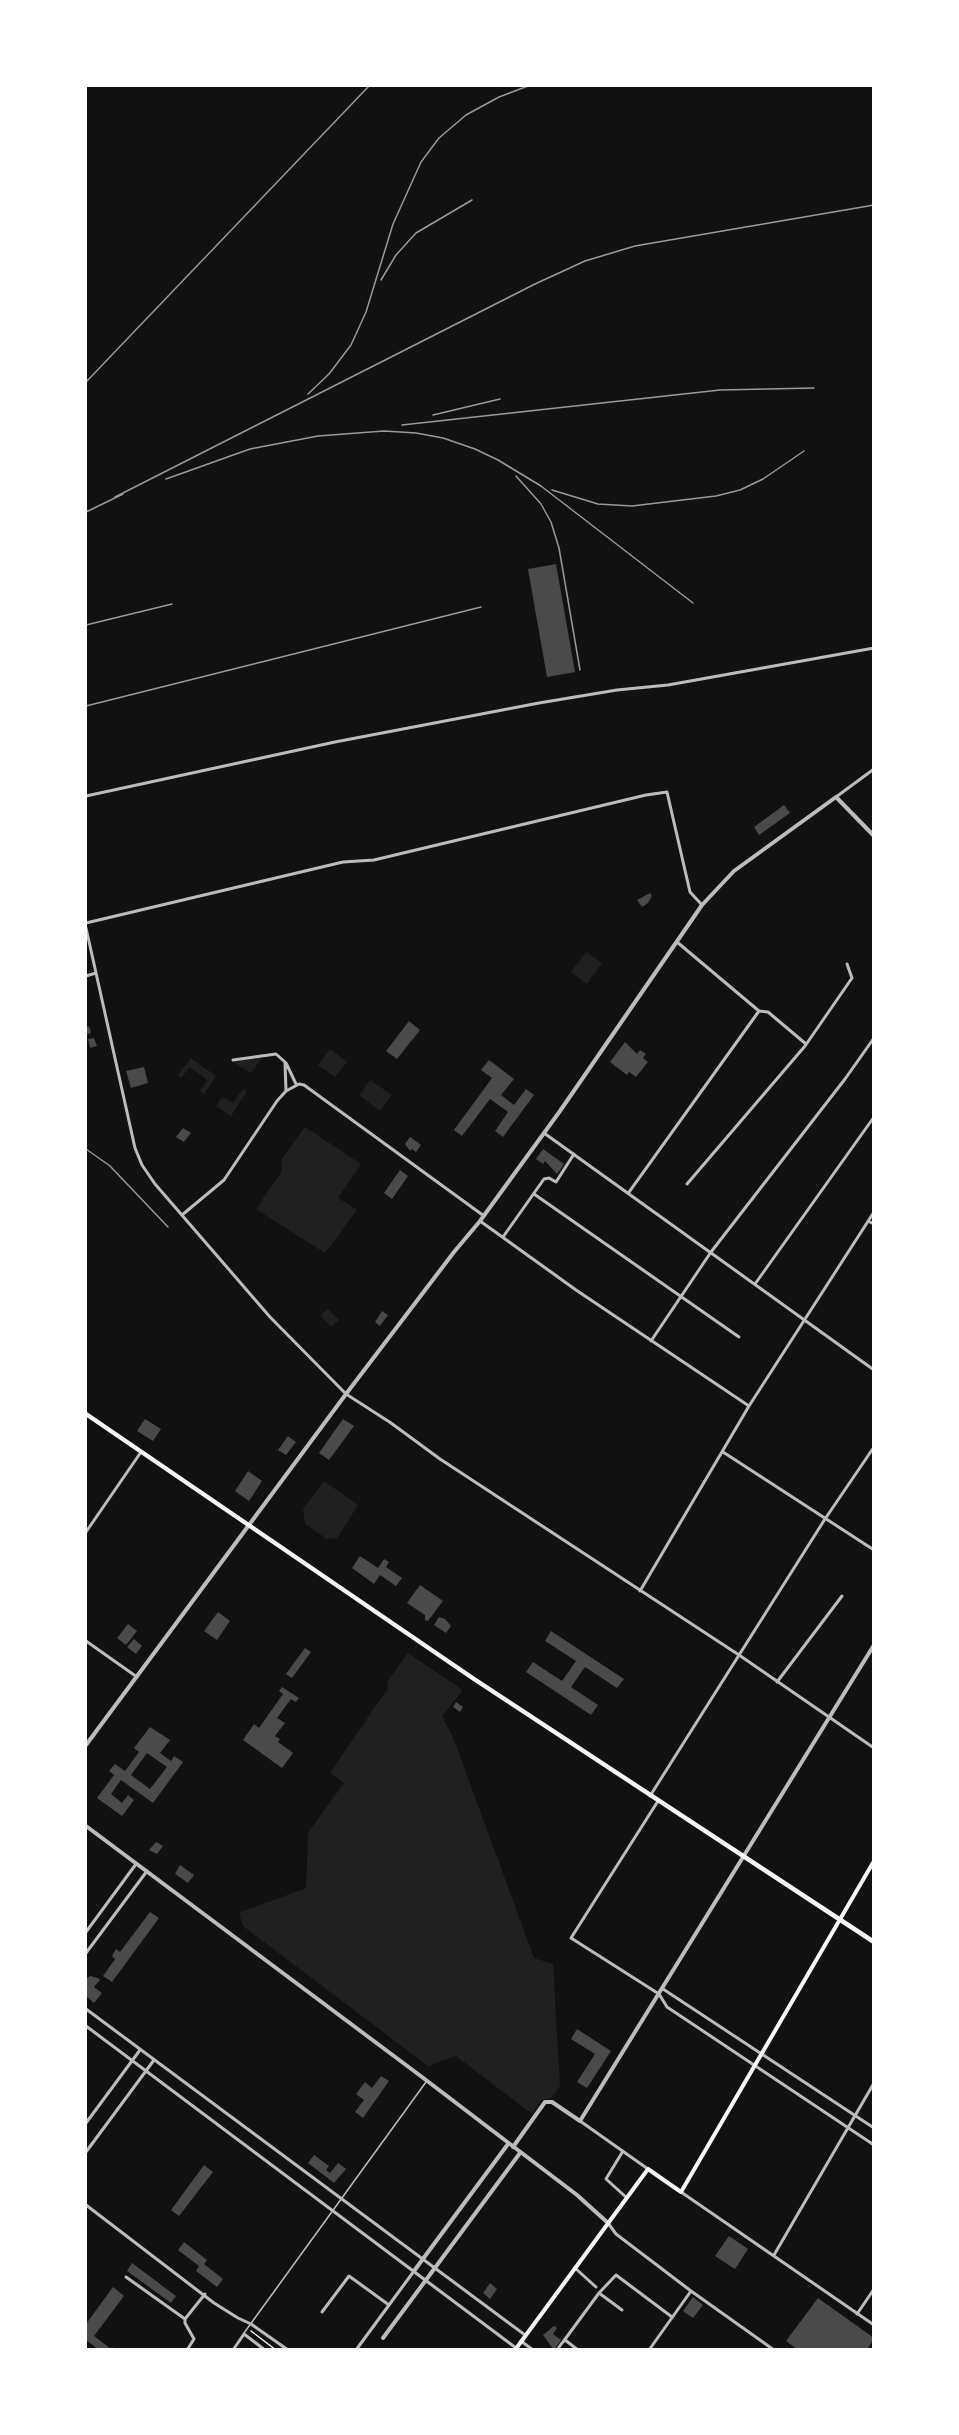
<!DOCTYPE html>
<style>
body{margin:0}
#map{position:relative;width:959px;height:2435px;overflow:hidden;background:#111;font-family:"DM Sans",sans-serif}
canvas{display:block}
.frame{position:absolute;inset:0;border:87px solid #fff;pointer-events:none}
</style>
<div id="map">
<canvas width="959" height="2435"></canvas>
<div class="frame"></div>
</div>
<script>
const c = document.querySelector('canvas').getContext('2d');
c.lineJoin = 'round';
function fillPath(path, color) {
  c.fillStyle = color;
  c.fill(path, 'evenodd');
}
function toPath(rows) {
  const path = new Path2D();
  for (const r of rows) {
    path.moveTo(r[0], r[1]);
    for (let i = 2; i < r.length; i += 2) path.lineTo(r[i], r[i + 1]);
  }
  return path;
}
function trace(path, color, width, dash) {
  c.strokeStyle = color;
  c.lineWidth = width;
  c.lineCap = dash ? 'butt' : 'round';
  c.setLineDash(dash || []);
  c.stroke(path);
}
fillPath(toPath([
 [586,952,602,963,587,984,571,972],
 [330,1049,347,1062,335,1077,318,1065],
 [191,1058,216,1076,204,1094,200,1091,207,1080,191,1068,189,1068,181,1078,178,1075],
 [262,1058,251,1073,233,1062],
 [370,1080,392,1095,380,1111,359,1095],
 [243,1089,247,1091,231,1116,216,1106,222,1097,233,1103],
 [305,1127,361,1164,338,1198,357,1210,325,1253,256,1209,282,1171,281,1160],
 [328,1309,339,1320,331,1327,320,1315],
 [324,1481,358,1505,337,1538,327,1539,305,1524,303,1509],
 [408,1653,463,1690,442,1716,454,1740,534,1958,553,1964,560,2086,551,2098,541,2100,532,2114,456,2056,428,2066,243,1926,239,1913,306,1888,308,1833,344,1783,330,1773,388,1688,387,1682]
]), '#202020');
fillPath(toPath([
 [556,564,575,672,547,677,528,569],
 [784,805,790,813,759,835,754,827],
 [650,893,652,896,648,903,642,907,637,900],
 [409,1021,420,1030,397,1059,386,1051],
 [89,1026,91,1033,86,1035,86,1027],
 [94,1038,97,1046,90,1048,88,1039],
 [625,1042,637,1054,640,1050,646,1054,643,1058,648,1062,636,1077,629,1072,627,1075,610,1062],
 [489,1060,514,1079,501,1095,514,1105,526,1089,534,1095,503,1137,495,1131,508,1112,490,1099,462,1136,454,1130,492,1078,481,1070],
 [144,1067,148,1083,131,1088,126,1071],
 [183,1128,191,1133,184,1142,176,1137],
 [410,1137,421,1145,416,1152,412,1149,410,1151,405,1144],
 [543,1149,564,1164,557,1174,545,1161,543,1164,536,1159],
 [400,1170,408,1176,392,1199,384,1193],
 [382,1311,388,1315,380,1326,375,1322],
 [145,1419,161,1429,153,1441,137,1431],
 [343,1419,354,1426,329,1460,319,1453],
 [288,1436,296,1442,286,1455,278,1450],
 [248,1471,262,1481,249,1501,235,1491],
 [360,1556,378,1568,384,1559,389,1562,386,1567,402,1578,396,1586,380,1575,374,1584,352,1568],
 [420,1585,443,1601,428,1621,425,1620,425,1615,407,1603],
 [218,1612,230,1621,217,1640,204,1631],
 [439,1617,445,1619,451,1626,446,1633,434,1625],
 [128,1624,137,1631,126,1645,117,1638],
 [551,1631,624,1679,617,1688,585,1667,571,1687,598,1705,591,1715,526,1672,533,1662,562,1681,576,1661,545,1641],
 [134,1639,142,1646,136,1654,127,1647],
 [305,1648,311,1652,292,1678,286,1674],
 [282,1687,299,1698,296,1702,291,1699,277,1718,285,1723,275,1736,280,1739,278,1742,293,1753,282,1768,243,1740,254,1724,259,1728,283,1694,279,1691],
 [456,1702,463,1707,460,1712,453,1707],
 [150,1727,170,1740,160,1753,171,1761,174,1756,183,1762,153,1803,121,1780,111,1794,122,1803,128,1795,134,1800,122,1816,97,1798,114,1775,109,1771,115,1764,125,1771,139,1752,134,1748],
 [147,1753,167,1767,150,1789,131,1775],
 [156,1842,163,1846,157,1854,149,1850],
 [180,1865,194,1875,188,1883,175,1874],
 [150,1912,159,1918,112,1982,103,1976,115,1959,112,1956,116,1949,120,1952],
 [90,1976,98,1978,100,1980,94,1987,102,1993,94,2003,86,1996,86,1979],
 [577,2029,611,2051,587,2088,577,2082,595,2054,571,2039],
 [381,2076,389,2081,363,2118,355,2112,364,2100,356,2094,365,2082,372,2088],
 [314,2155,329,2166,326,2170,330,2173,338,2163,346,2169,334,2183,308,2163],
 [204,2165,213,2172,179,2216,171,2210],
 [729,2236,748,2249,735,2269,715,2256],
 [184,2242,207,2260,204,2264,223,2279,217,2287,196,2271,199,2266,178,2250],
 [132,2263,176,2296,171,2303,127,2271],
 [490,2283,497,2289,490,2299,483,2293],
 [113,2287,124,2296,94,2336,111,2349,112,2347,116,2350,99,2350,86,2340,86,2324],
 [693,2297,703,2305,693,2318,683,2311],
 [818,2298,874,2338,867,2350,798,2350,786,2341],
 [554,2326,557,2328,553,2334,561,2340,554,2350,543,2335]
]), '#4a4a4a');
trace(toPath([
 [251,2331,276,2350]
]), '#f5f5f5', 1.5);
trace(toPath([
 [244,2333,426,2082]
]), '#bcbcbc', 1.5);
trace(toPath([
 [86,796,335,742,539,703,617,690,668,685,874,648],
 [836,797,874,769],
 [86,923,343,862,374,860,646,795,667,792,690,892,702,905],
 [86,928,135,1148,142,1165,155,1184,270,1317,346,1394,391,1423,440,1459,739,1655,874,1748],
 [677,942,759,1011,768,1012,806,1044],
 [86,976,96,973],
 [233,1060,276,1054,285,1062,286,1091],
 [286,1063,296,1084],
 [544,1133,874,1370],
 [687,1184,805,1046,852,978,847,964],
 [629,1192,759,1011],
 [534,1194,739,1337],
 [182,1215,224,1180,277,1101,286,1091,299,1084,304,1085,484,1216],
 [480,1221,576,1290,749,1406],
 [868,1221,874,1224],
 [503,1237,544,1179,549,1178,556,1182,574,1154],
 [755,1284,874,1117],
 [651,1341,711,1252,845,1079,874,1038],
 [723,1452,874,1550],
 [86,1532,141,1452],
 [640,1591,749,1406,874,1212],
 [86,1641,137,1677],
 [777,1682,842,1596],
 [650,1796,825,1519,874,1447],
 [658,1801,571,1938,659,1994,667,2007,874,2145],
 [86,1932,136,1864],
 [86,1953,147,1871],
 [663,1989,874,2128],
 [86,2009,525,2335],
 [86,2026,516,2348],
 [580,2121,648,2169],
 [86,2123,140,2050],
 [623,2151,606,2179,627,2198],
 [86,2152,154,2060],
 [681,2192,874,2325],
 [86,2205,214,2303,238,2318,251,2324,288,2350],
 [608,2223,616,2234,691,2291,774,2350],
 [774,2255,874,2083],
 [575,2268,596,2287],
 [126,2277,185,2319,205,2294],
 [599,2293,622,2310],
 [322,2312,349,2276,389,2305],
 [857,2314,874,2289],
 [185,2319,185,2323,194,2339,187,2350],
 [565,2340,578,2350],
 [521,2341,533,2350],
 [563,2342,599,2293,616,2275,672,2317],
 [233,2350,244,2334,265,2350],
 [356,2350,414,2271],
 [557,2350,562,2343],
 [649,2350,691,2291]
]), '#bcbcbc', 3);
trace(toPath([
 [86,1745,346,1394,454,1252,480,1221,560,1111,702,905,734,871,836,797,874,836],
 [86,1826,422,2077,577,2195,608,2223],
 [513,2147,545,2102,552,2102,580,2121,874,1645],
 [414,2271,508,2144],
 [383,2338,520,2153]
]), '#bcbcbc', 4);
trace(toPath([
 [515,2350,648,2169,681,2192,874,1861]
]), '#f5f5f5', 4);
trace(toPath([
 [86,1414,474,1679,874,1942]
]), '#f5f5f5', 4.5);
trace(toPath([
 [381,280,396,255,416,233,472,200],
 [86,382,369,86],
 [308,394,329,374,351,345,366,312,393,224,421,162,439,138,466,115,499,97,528,86],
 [433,415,500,399],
 [402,425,720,390,814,388],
 [516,476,541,504,551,522,559,548,580,670],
 [166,479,250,449,318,436,384,431,416,433,443,438,475,449,498,460,541,486,693,603],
 [552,490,598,504,632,506,716,496,740,490,763,479,804,451],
 [115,497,535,284,585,261,635,246,874,205],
 [86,512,123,494],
 [86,625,172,604],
 [86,706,481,607],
 [86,1149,110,1166,168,1227]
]), '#9a9a9a', 1.5);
</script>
